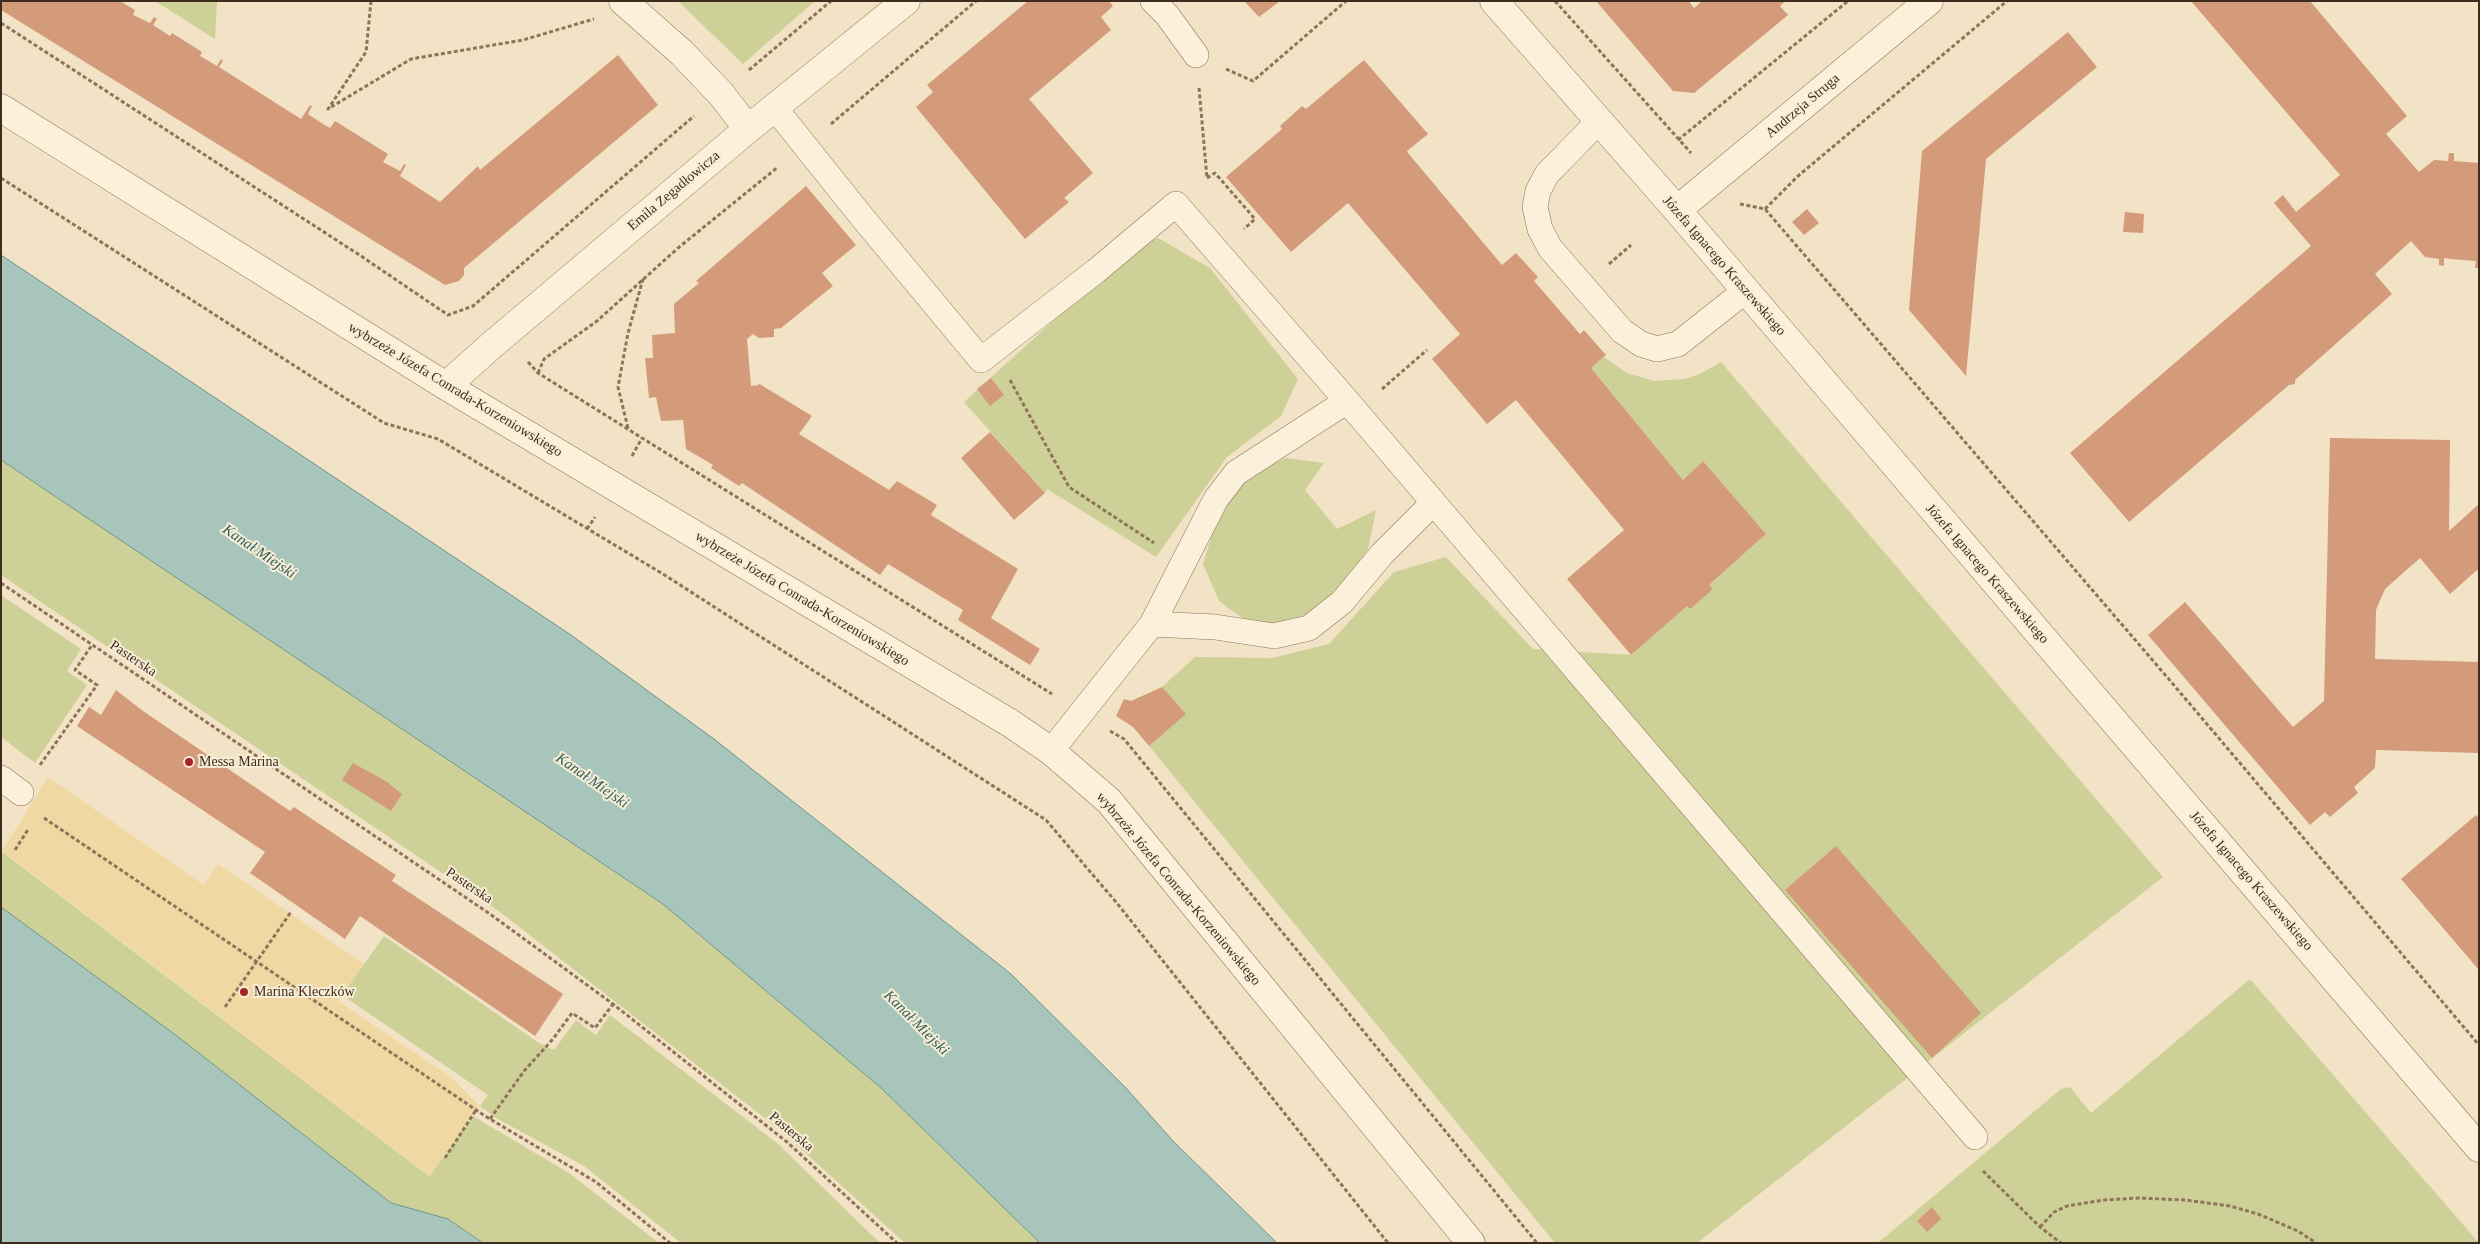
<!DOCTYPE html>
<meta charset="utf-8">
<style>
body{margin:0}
#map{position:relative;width:2480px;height:1244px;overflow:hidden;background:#f2e3c6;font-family:"Times New Roman",serif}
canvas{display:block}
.frame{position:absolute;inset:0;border:2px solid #3e2d1f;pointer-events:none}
</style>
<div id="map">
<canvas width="2480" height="1244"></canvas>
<div class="frame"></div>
</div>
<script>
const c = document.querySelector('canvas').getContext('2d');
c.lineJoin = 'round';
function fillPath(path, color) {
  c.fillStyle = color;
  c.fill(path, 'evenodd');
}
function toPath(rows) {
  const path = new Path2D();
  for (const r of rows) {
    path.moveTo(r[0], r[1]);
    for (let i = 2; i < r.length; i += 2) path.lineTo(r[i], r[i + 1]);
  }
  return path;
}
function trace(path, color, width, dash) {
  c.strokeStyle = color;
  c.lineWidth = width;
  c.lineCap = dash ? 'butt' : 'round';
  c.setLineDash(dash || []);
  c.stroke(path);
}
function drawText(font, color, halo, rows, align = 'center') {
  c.font = font + ' "Times New Roman",serif';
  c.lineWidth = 4;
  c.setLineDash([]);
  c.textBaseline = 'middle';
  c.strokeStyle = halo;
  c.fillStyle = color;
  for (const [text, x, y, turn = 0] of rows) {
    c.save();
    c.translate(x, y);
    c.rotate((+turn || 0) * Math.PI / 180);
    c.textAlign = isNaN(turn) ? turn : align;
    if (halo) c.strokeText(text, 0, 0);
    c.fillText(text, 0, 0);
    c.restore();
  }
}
fillPath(toPath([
 [155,1,217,1,215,39],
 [678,1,815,1,743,64],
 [1158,238,1210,268,1298,379,1281,416,1227,457,1156,557,1047,489,1045,493,964,402,1132,249],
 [1604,357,1627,373,1654,381,1685,379,1700,374,1721,362,2163,877,1697,1243,1555,1243,1149,746,1185,714,1162,687,1195,657,1272,658,1329,644,1394,572,1446,557,1533,649,1631,655,1766,534,1703,461,1683,480,1591,368],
 [1286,458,1324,463,1305,490,1337,529,1376,510,1368,549,1343,584,1311,614,1282,625,1246,621,1219,601,1203,564,1217,517,1250,475],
 [1,460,663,904,881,1088,1040,1243,905,1243,780,1130,500,912,1,575],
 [1,595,81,649,67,671,87,685,35,763,1,737],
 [1,851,429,1176,473,1116,569,1173,659,1243,483,1243,448,1219,391,1203,177,1036,1,907],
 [384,936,539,1043,554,1050,576,1020,596,1035,610,1015,777,1143,880,1243,681,1243,584,1166,496,1118,480,1106,488,1095,342,995],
 [2250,979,2479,1243,1878,1243,2061,1089,2070,1087,2091,1113]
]), '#cdd198');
fillPath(toPath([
 [48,777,204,885,218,864,364,964,338,1001,451,1077,480,1106,430,1176,2,851]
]), '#efd8a1');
const water = toPath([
 [1,255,571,635,714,739,1011,974,1126,1088,1173,1141,1277,1243,1040,1243,881,1088,663,904,1,460,1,255],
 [1,907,177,1036,391,1203,448,1219,483,1243,1,1243,1,907]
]);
fillPath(water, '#a8c5bb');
trace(water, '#6d9589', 1);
fillPath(toPath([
 [1,1,120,1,135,10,133,15,150,23,154,17,157,19,153,25,170,36,172,33,202,52,200,56,217,66,221,59,223,61,219,67,301,119,310,105,312,106,308,114,323,124,330,128,335,121,388,154,383,162,400,171,404,164,406,165,400,176,440,202,478,166,480,170,618,55,658,105,464,268,464,275,459,281,445,285,1,10],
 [1028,1,1109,1,1113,6,1101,17,1111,30,1029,99,1093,173,1064,198,1069,202,1025,239,916,107,933,92,927,85],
 [1244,1,1280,1,1259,17],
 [1596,1,1689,1,1694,8,1702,1,1786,1,1780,6,1788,15,1694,93,1673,91],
 [2191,1,2310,1,2407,116,2386,134,2419,172,2434,160,2448,161,2449,153,2454,153,2454,161,2479,163,2479,268,2475,268,2476,261,2450,259,2444,258,2444,266,2439,265,2439,259,2425,257,2411,241,2375,274,2392,294,2295,380,2295,384,2289,385,2129,522,2070,453,2311,246,2274,203,2283,195,2296,212,2340,175],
 [2068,32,2097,67,1986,159,1966,376,1909,310,1922,151],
 [1364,60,1428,134,1407,151,1408,153,1502,265,1516,253,1538,277,1534,281,1580,334,1584,330,1606,355,1591,368,1683,480,1703,461,1766,534,1709,585,1713,589,1690,609,1687,606,1631,655,1567,579,1624,530,1516,400,1487,424,1432,359,1460,334,1348,203,1291,252,1226,177,1282,129,1280,126,1302,106,1306,109],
 [806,186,856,245,822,273,833,286,781,328,774,329,774,337,759,338,753,334,747,339,751,386,759,385,758,383,812,416,799,434,889,490,897,481,937,505,931,515,1018,569,991,618,1040,649,1030,665,958,620,963,610,888,564,880,575,742,483,739,486,711,468,713,465,686,449,683,420,661,421,656,397,649,398,645,358,653,358,652,335,675,333,674,304,699,283,696,281],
 [1807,209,1819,223,1804,235,1792,222],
 [2125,212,2144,214,2143,233,2123,232],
 [991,378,1004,395,990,406,977,389],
 [990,432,1045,493,1014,520,961,458],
 [2330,438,2450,440,2449,531,2479,504,2479,573,2477,570,2450,594,2420,558,2385,589,2381,598,2376,610,2375,659,2479,662,2479,753,2376,750,2375,768,2354,787,2358,793,2330,817,2325,812,2310,825,2148,635,2185,602,2293,727,2324,701],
 [1162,687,1186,714,1149,746,1133,727,1116,716,1124,699,1131,701],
 [116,690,143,711,290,811,294,807,396,875,392,881,563,994,535,1036,360,916,345,939,250,873,265,852,77,726,89,707,101,715],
 [353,763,387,782,402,794,391,811,342,780],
 [2476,815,2479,818,2479,970,2401,879],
 [1836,846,1981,1013,1932,1058,1785,890],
 [1932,1207,1941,1219,1927,1232,1917,1221]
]), '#d39b79');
const service = toPath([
 [1153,1,1167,15,1196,55],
 [774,107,862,217,981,360,1096,271,1176,204,1347,401,1975,1137],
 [1598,122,1547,174,1538,191,1535,207,1540,229,1550,248,1622,331,1641,344,1657,349,1678,344,1745,291],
 [1152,624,1215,627,1274,636,1309,628,1342,602,1382,554,1433,503],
 [1051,751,1152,624,1216,499,1236,473,1347,401],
 [1,778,21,793]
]);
const minor = toPath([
 [623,1,682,53,721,94,748,129],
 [1494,1,1677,210,2479,1148],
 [1,108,446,386,1010,723,1051,751,1109,801,1471,1243],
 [1677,210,1929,1],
 [446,386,493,344,748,129,906,1]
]);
trace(service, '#8f745a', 26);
trace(minor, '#8f745a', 29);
trace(toPath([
 [371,1,366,52,328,109,411,59,523,40,594,19],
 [1555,1,1691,153],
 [1,23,361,256,448,315,473,306,694,116],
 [1226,69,1253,81,1346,1],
 [749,70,831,1],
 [1199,88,1207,178],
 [831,124,976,1],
 [1678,140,1848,1],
 [1,178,384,423,438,439,663,574,1046,820,1116,902,1388,1243],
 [1207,178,1215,173,1255,219,1244,229],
 [1740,204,1765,209,2167,677,2479,1045],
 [1765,209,1798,176,2007,1],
 [1609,264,1631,245],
 [528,362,538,373,1052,694],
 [538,373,544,359,597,321,678,248,778,167],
 [1010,380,1069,487,1154,543],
 [1382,389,1427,350],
 [628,428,618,387,628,333,643,279],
 [632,456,642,438],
 [587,529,595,517],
 [1,583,490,914,613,1004,787,1142,897,1243],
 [1110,731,1124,739,1537,1243],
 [40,765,97,685,75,670,92,645],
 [44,818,485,1116,596,1182,670,1243],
 [15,850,29,828],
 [225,1007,291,912],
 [490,1119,524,1071,553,1039,572,1013,595,1028,613,1004],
 [445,1158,476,1110],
 [1983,1171,2040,1227,2061,1243],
 [2040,1227,2054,1212,2067,1206,2104,1200,2139,1198,2185,1200,2230,1206,2258,1214,2298,1231,2316,1243]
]), '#8f745a', 3, [4, 2.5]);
trace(service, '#fbf0da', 25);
trace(minor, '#fbf0da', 28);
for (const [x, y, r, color] of [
 [189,762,5,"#a4242a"],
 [244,992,5,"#a4242a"]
]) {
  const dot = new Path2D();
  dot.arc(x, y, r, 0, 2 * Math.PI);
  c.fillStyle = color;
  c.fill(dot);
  trace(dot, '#f8edd6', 2);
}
drawText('14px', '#3e2d1f', '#f8edd6', [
 ["Andrzeja Struga",1803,106,-40],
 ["Emila Zegadłowicza",674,191,-40],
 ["Józefa Ignacego Kraszewskiego",1724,266,49],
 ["wybrzeże Józefa Conrada-Korzeniowskiego",455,390,31],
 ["Józefa Ignacego Kraszewskiego",1987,574,49],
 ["wybrzeże Józefa Conrada-Korzeniowskiego",802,599,31],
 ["Pasterska",133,659,34],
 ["Józefa Ignacego Kraszewskiego",2251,881,49],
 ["Pasterska",469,886,34],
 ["wybrzeże Józefa Conrada-Korzeniowskiego",1178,889,50],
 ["Pasterska",791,1132,40]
]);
drawText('14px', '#3e2d1f', '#f8edd6', [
 ["Messa Marina",199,762],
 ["Marina Kleczków",254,992]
], 'left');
drawText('italic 15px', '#2d5f5a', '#f8edd6', [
 ["Kanał Miejski",259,552,34],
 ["Kanał Miejski",592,781,35],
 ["Kanał Miejski",916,1023,45]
]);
</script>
